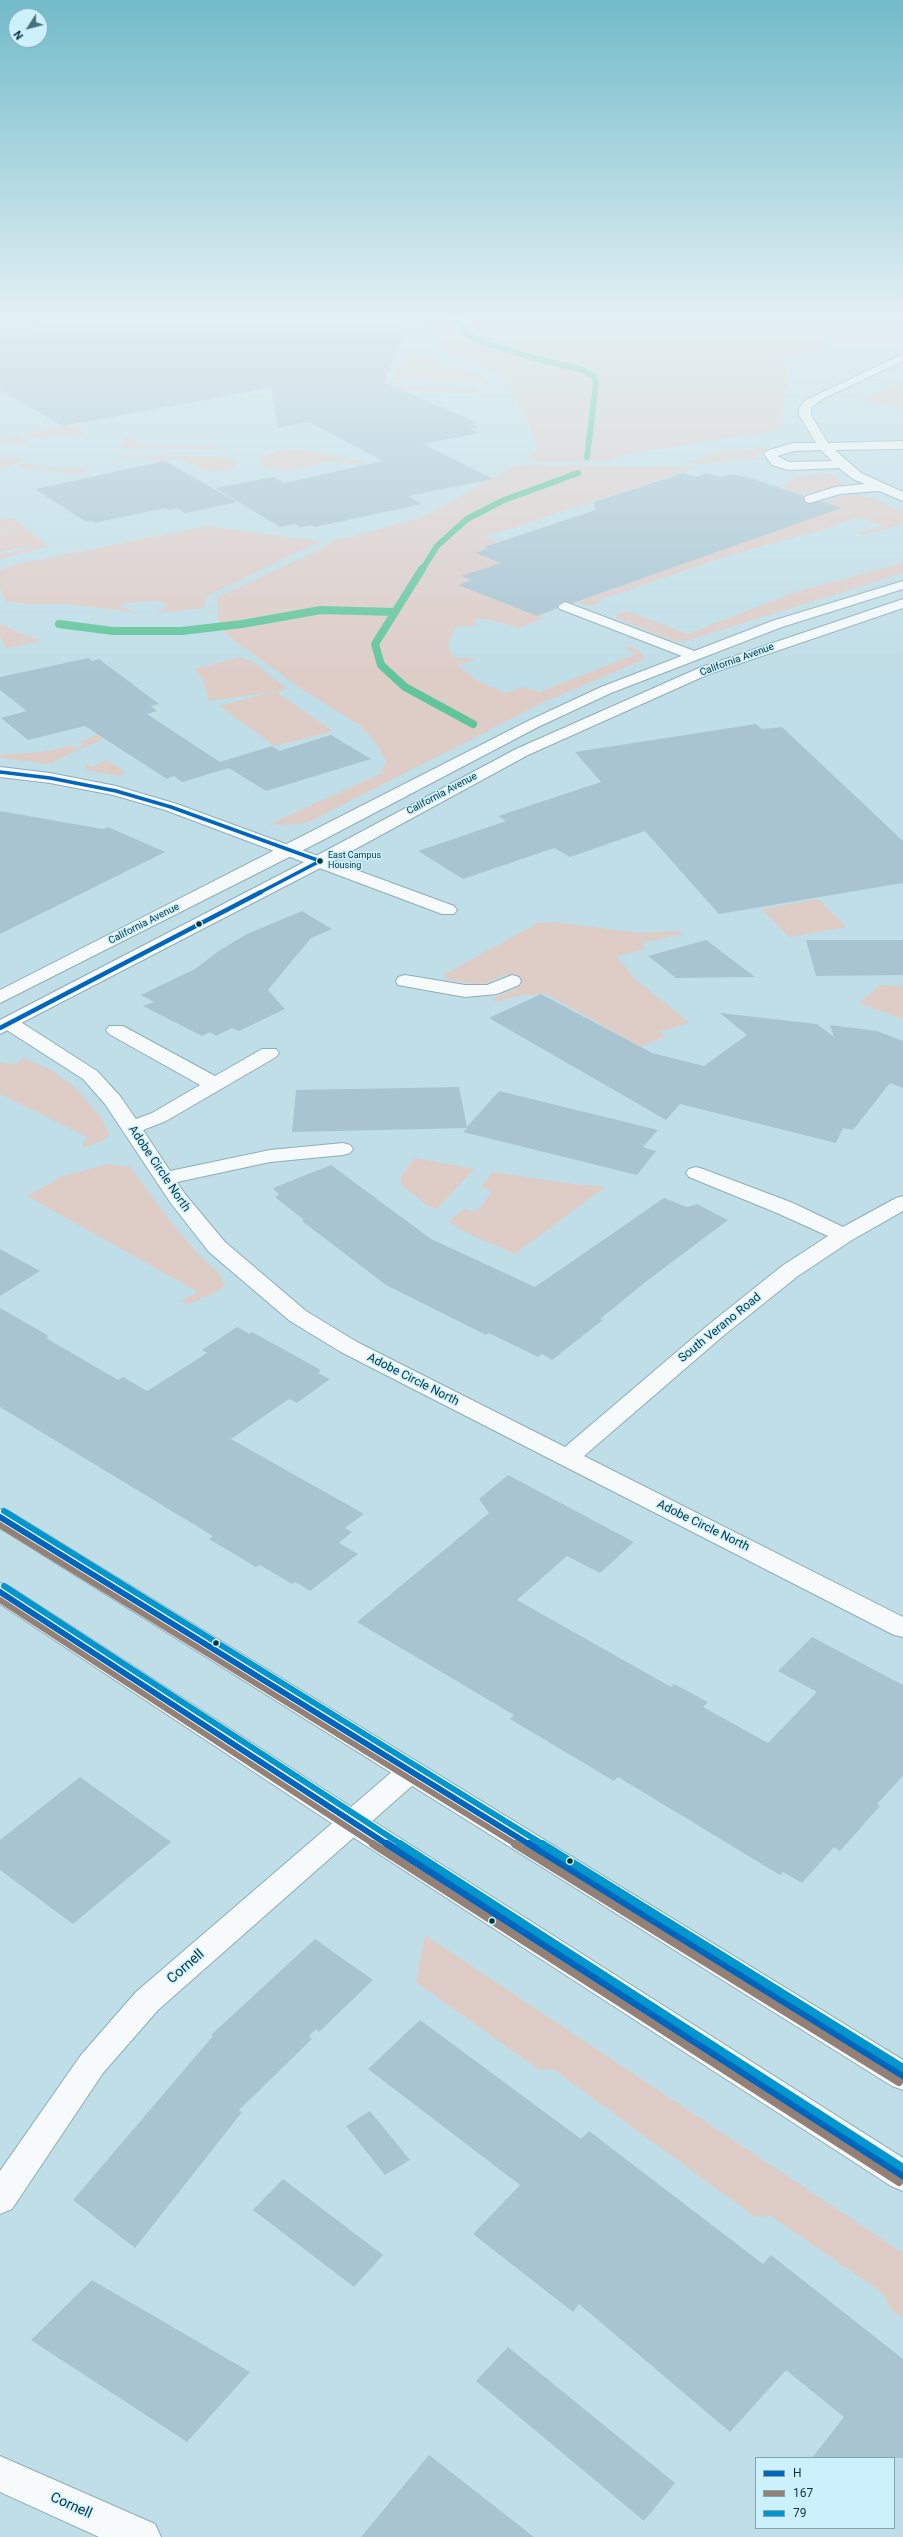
<!DOCTYPE html>
<style>
body{margin:0}
#map{position:relative;width:903px;height:2537px;overflow:hidden;background:#c0dee7;font-family:Roboto,sans-serif}
canvas{display:block}
.legend{position:absolute;left:755px;top:2457px;width:140px;height:72px;box-sizing:border-box;background:#cdf1fc;border:1px solid #7ea6b1;margin:0;padding:5px 7px;list-style:none;font-size:12px;color:#073540}
.legend li{display:flex;align-items:center;gap:8px;height:20px}
.legend b{width:20px;border:1px solid #7ea6b1}
.north{position:absolute;left:8px;top:8px;width:40px;height:40px;box-sizing:border-box;background:#cdf1fc;border:1px solid #7ea6b1;border-radius:50%;rotate:234deg;font-size:11px;font-weight:700;line-height:16px;text-align:center;color:#073540}
.north::after{content:'';display:block;margin:auto;width:14px;height:18px;background:#48707a;clip-path:polygon(50% 0,100% 100%,50% 72%,0 100%)}
</style>
<div id="map">
<canvas width="903" height="2537"></canvas>
<ul class="legend">
<li><b style="height:5px;background:#0065bd"></b>H</li>
<li><b style="height:5px;background:#938177"></b>167</li>
<li><b style="height:5px;background:#0197ce"></b>79</li>
</ul>
<div class="north">N</div>
</div>
<script>
const c = document.querySelector('canvas').getContext('2d');
c.lineJoin = 'round';
function fillPath(path, color) {
  c.fillStyle = color;
  c.fill(path, 'evenodd');
}
function toPath(rows) {
  const path = new Path2D();
  for (const r of rows) {
    path.moveTo(r[0], r[1]);
    for (let i = 2; i < r.length; i += 2) path.lineTo(r[i], r[i + 1]);
  }
  return path;
}
function trace(path, color, width, dash) {
  c.strokeStyle = color;
  c.lineWidth = width;
  c.lineCap = dash ? 'butt' : 'round';
  c.setLineDash(dash || []);
  c.stroke(path);
}
function drawText(font, color, halo, rows, align = 'center') {
  c.font = font + ' Roboto,sans-serif';
  c.lineWidth = 3;
  c.setLineDash([]);
  c.textBaseline = 'middle';
  c.strokeStyle = halo;
  c.fillStyle = color;
  for (const [text, x, y, turn = 0] of rows) {
    c.save();
    c.translate(x, y);
    c.rotate((+turn || 0) * Math.PI / 180);
    c.textAlign = isNaN(turn) ? turn : align;
    if (halo) c.strokeText(text, 0, 0);
    c.fillText(text, 0, 0);
    c.restore();
  }
}
fillPath(toPath([
 [430,320,903,320,903,339,828,341,827,347,819,351,799,355,778,355,785,359,788,387,779,390,785,393,781,428,777,431,631,453,608,461,540,462,525,459,537,449,531,430,509,385,510,380,439,348,430,332],
 [409,354,428,354,453,367,489,379,477,380,479,382,490,380,492,384,393,380,398,366,404,366],
 [138,379,476,388,475,393,142,384],
 [903,380,903,410,859,400],
 [76,421,85,435,51,436,40,440,24,434,71,426,69,422],
 [17,435,31,443,0,444,0,442],
 [131,436,137,444,144,445,212,446,228,450,122,448,123,437],
 [770,447,758,454,758,460,739,458,708,464,684,463,723,452],
 [300,449,361,461,363,465,330,461,286,471,268,467,261,463,258,458,280,450],
 [121,455,224,457,237,461,235,467,231,469,208,473,185,460,172,459,160,461,138,457,116,458],
 [6,456,16,457,22,461,0,469,0,459],
 [25,463,44,468,83,468,88,472,75,474,16,467],
 [516,465,698,467,485,537,497,542,475,553,501,563,461,576,471,580,459,585,545,618,519,628,487,619,476,619,476,626,456,626,448,644,453,658,472,658,475,660,457,665,478,681,506,693,523,687,539,692,636,654,624,648,629,646,639,650,645,659,544,702,311,821,300,824,268,825,382,773,386,761,376,743,361,726,301,689,227,635,218,620,217,597,321,549,336,539,355,536,423,517],
 [830,473,845,484,798,495,780,489,788,486,780,484,801,476],
 [852,494,874,499,903,512,903,524,863,535,858,533,883,526,858,517,819,531,727,556,598,600,602,602,590,606,577,602,840,508,822,502],
 [1,518,3,520,14,518,47,545,47,547,0,559,0,554,30,548,28,546,0,552,0,526,24,544,0,525],
 [207,526,322,541,211,594,206,597,204,608,156,613,169,604,155,601,130,603,119,606,137,613,67,604,29,604,5,601,0,586,0,571,12,565],
 [903,563,903,573,683,642,672,640,616,618,618,613,629,612,688,634,798,591],
 [0,623,20,633,43,641,5,648,0,636],
 [241,657,244,660,250,660,288,689,276,692,333,731,275,746,219,706,273,692,209,701,203,680,195,669],
 [103,732,106,738,60,758,51,764,0,758,0,755,42,752,71,746,75,748,84,745,79,742],
 [105,760,119,767,125,773,120,776,86,770,85,764,92,767],
 [818,899,846,927,789,937,762,909],
 [555,922,639,933,682,931,683,934,641,943,646,949,616,957,631,973,631,976,690,1023,661,1031,664,1037,641,1047,544,993,532,996,525,994,497,1002,492,999,524,985,505,974,486,983,474,984,448,980,443,975,538,923],
 [878,985,903,986,903,1019,859,1003,878,987],
 [24,1058,53,1071,78,1090,100,1116,109,1134,106,1139,83,1148,83,1143,88,1140,87,1137,0,1094,0,1062,16,1064],
 [415,1158,474,1169,437,1209,428,1206,402,1186,400,1178],
 [108,1164,130,1167,179,1232,202,1258,221,1275,224,1285,222,1289,189,1304,180,1301,198,1292,27,1196,63,1176],
 [493,1172,574,1184,605,1187,515,1254,465,1232,448,1221,465,1209,476,1212,492,1192,481,1187],
 [425,1935,903,2253,903,2318,890,2309,884,2294,771,2216,755,2217,553,2069,539,2070,416,1982]
]), '#deccc7');
trace(toPath([
 [456,320,468,334,485,343,533,358,580,369,594,376,596,383,587,457],
 [422,570,437,546,467,519,504,500,578,473]
]), '#61c59b', 6);
trace(toPath([
 [422,569,375,644,381,665,405,687,473,724],
 [59,624,113,631,182,631,242,624,321,610,395,612]
]), '#61c59b', 8);
fillPath(toPath([
 [43,320,408,320,385,383,478,423,472,424,478,427,470,429,479,433,423,444,493,479,408,496,422,504,315,527,311,525,300,527,295,524,280,527,215,488,273,477,284,483,383,461,309,422,278,428,271,388,62,426,0,390,0,333,32,334],
 [165,461,237,502,185,513,177,508,169,510,165,508,94,523,91,521,86,522,35,489],
 [683,473,696,477,707,473,720,477,731,474,747,477,804,496,803,500,806,503,821,501,841,508,573,603,564,601,557,605,558,608,537,616,458,585,471,580,461,576,501,563,475,553,488,548,484,547,596,510,594,502],
 [88,658,92,661,99,659,159,704,151,706,157,711,147,714,220,762,272,746,279,751,331,735,371,759,266,791,229,768,182,782,174,776,167,779,85,726,28,740,1,718,27,711,0,690,0,677],
 [756,724,762,729,782,727,903,841,903,883,719,914,645,831,570,857,554,848,463,879,418,851,506,821,498,816,601,782,575,752],
 [0,811,103,829,108,827,165,852,0,934],
 [302,911,332,929,311,938,268,990,285,1009,239,1031,232,1028,216,1036,210,1032,202,1036,143,1006,154,1002,141,995,195,969,220,950,247,934],
 [706,940,755,977,676,978,648,956],
 [806,940,903,940,903,975,816,976],
 [541,994,652,1053,704,1066,747,1035,720,1013,817,1024,834,1037,830,1025,877,1031,903,1041,903,1088,890,1083,853,1130,843,1128,836,1143,680,1104,666,1120,489,1018],
 [459,1087,467,1127,499,1091,658,1130,643,1147,656,1151,637,1175,463,1132,467,1128,292,1132,296,1090],
 [331,1165,431,1239,535,1287,664,1198,687,1207,697,1204,728,1220,648,1280,600,1319,603,1320,552,1360,542,1354,538,1357,489,1333,486,1335,386,1285,302,1221,304,1220,275,1197,279,1195,273,1188],
 [0,1249,40,1271,0,1296],
 [0,1308,49,1336,46,1338,118,1380,123,1377,147,1391,207,1353,202,1350,237,1327,250,1334,252,1332,321,1370,318,1373,330,1379,297,1403,289,1399,231,1439,364,1514,345,1528,352,1532,339,1543,358,1554,310,1591,295,1582,292,1584,260,1565,256,1567,209,1539,213,1536,0,1407],
 [508,1475,634,1542,600,1573,567,1556,517,1600,671,1687,674,1684,708,1702,703,1707,768,1743,817,1692,778,1671,812,1637,903,1685,903,1776,877,1804,880,1806,840,1851,834,1847,802,1883,783,1872,780,1875,618,1777,614,1781,510,1719,514,1715,357,1622,489,1513,479,1499],
 [80,1777,171,1842,73,1924,0,1870,0,1840],
 [315,1939,373,1980,319,2032,316,2029,309,2036,312,2039,239,2110,242,2112,135,2248,73,2200,213,2036,211,2035],
 [420,2020,581,2139,589,2131,763,2264,771,2255,903,2359,903,2458,812,2458,844,2417,786,2370,730,2432,579,2304,573,2312,473,2234,520,2185,368,2069],
 [370,2111,410,2160,385,2175,346,2126],
 [283,2179,383,2255,354,2287,253,2210],
 [92,2280,250,2372,187,2442,31,2340],
 [508,2347,675,2483,644,2521,476,2381],
 [429,2455,534,2537,361,2537]
]), '#a8c4d1');
const minor = toPath([
 [903,354,903,361,822,399,811,408,811,415,828,443,903,441,903,449,835,450,861,473,903,492,903,501,879,491,840,494,810,503,806,502,804,499,806,496,835,487,865,484,853,479,839,468,788,470,772,465,764,454,766,451,793,443,816,443,799,415,799,408,806,400,903,354],
 [821,450,832,461,789,462,777,456,794,451,821,450],
 [565,602,697,652,699,655,692,659,687,658,560,609,558,606,565,602],
 [0,767,50,773,116,786,177,804,454,906,457,910,454,914,442,914,165,810,113,795,50,783,0,777,0,767],
 [405,975,465,985,487,985,512,975,519,977,521,981,519,985,497,994,465,997,398,985,396,981,398,977,405,975],
 [9,1017,16,1019,97,1071,120,1096,136,1119,152,1113,200,1085,109,1034,106,1030,109,1026,123,1026,215,1076,262,1049,276,1049,279,1053,276,1057,166,1121,143,1130,170,1171,270,1150,343,1143,350,1145,353,1149,350,1153,343,1155,270,1162,177,1182,185,1194,225,1242,306,1311,357,1342,565,1447,707,1326,782,1266,828,1236,777,1213,689,1177,686,1173,689,1169,696,1167,703,1169,793,1203,843,1227,896,1198,903,1196,903,1211,852,1240,798,1276,723,1336,584,1456,903,1617,903,1637,894,1635,341,1352,290,1321,209,1252,170,1202,105,1104,83,1079,2,1027,0,1022,2,1019,9,1017],
 [411,1760,421,1764,425,1771,421,1778,158,2010,103,2073,12,2209,0,2214,0,2171,81,2055,136,1992,401,1764,411,1760],
 [0,2456,155,2524,161,2537,99,2537,0,2492,0,2456]
]);
const major = toPath([
 [903,581,903,589,782,627,611,693,538,727,321,841,0,1003,0,990,528,721,601,687,772,621,903,581],
 [903,599,903,608,709,674,528,755,326,865,0,1034,0,1020,314,857,516,749,699,668,903,599],
 [0,1509,9,1511,903,2060,903,2090,892,2086,0,1528,0,1509],
 [0,1583,9,1586,362,1814,903,2158,903,2191,891,2186,342,1830,0,1604,0,1583]
]);
trace(minor, '#8daeb7', 2);
trace(major, '#8daeb7', 2);
fillPath(minor, '#f6fafb');
fillPath(major, '#f6fafb');
trace(toPath([
 [0,772,50,778,116,791,171,807,320,861],
 [259,893,320,861]
]), '#0065bd', 3.5);
trace(toPath([
 [0,1028,261,892]
]), '#0065bd', 4.5);
trace(toPath([
 [0,1517,530,1845],
 [0,1592,388,1845]
]), '#0065bd', 6);
trace(toPath([
 [387,1844,903,2176],
 [529,1844,903,2076]
]), '#0065bd', 8);
trace(toPath([
 [0,1525,517,1845],
 [0,1600,375,1845]
]), '#938177', 6);
trace(toPath([
 [373,1844,899,2182],
 [515,1844,899,2082]
]), '#938177', 8);
trace(toPath([
 [4,1511,544,1845],
 [4,1586,402,1845]
]), '#0197ce', 6);
trace(toPath([
 [400,1844,903,2168],
 [542,1844,903,2068]
]), '#0197ce', 8);
const sky = c.createLinearGradient(0, 0, 0, 675);
sky.addColorStop(0, '#72bbc9');
sky.addColorStop(0.47, '#e3f0f4');
sky.addColorStop(1, '#e3f0f400');
c.fillStyle = sky;
c.fillRect(0, 0, 903, 675);
for (const [x, y, r, color] of [
 [320,861,3.5,"#073540"],
 [199,924,3.5,"#073540"],
 [216,1643,3.5,"#073540"],
 [570,1861,3.5,"#073540"],
 [492,1921,3.5,"#073540"]
]) {
  const dot = new Path2D();
  dot.arc(x, y, r, 0, 2 * Math.PI);
  c.fillStyle = color;
  c.fill(dot);
  trace(dot, '#cdf1fc', 1.5);
}
drawText('9px', '#073540', '#cdf1fc', [
 ["East Campus",328,856],
 ["Housing",328,866]
], 'left');
drawText('10px', '#073540', '#cdf1fc', [
 ["California Avenue",737,660,-20],
 ["California Avenue",442,794,-28],
 ["California Avenue",144,924,-27]
]);
drawText('12px', '#073540', '#cdf1fc', [
 ["Adobe Circle North",159,1169,56],
 ["South Verano Road",720,1328,-39],
 ["Adobe Circle North",413,1380,27],
 ["Adobe Circle North",703,1526,26]
]);
drawText('14px', '#073540', '#cdf1fc', [
 ["Cornell",186,1967,-41],
 ["Cornell",71,2506,24]
]);
</script>
